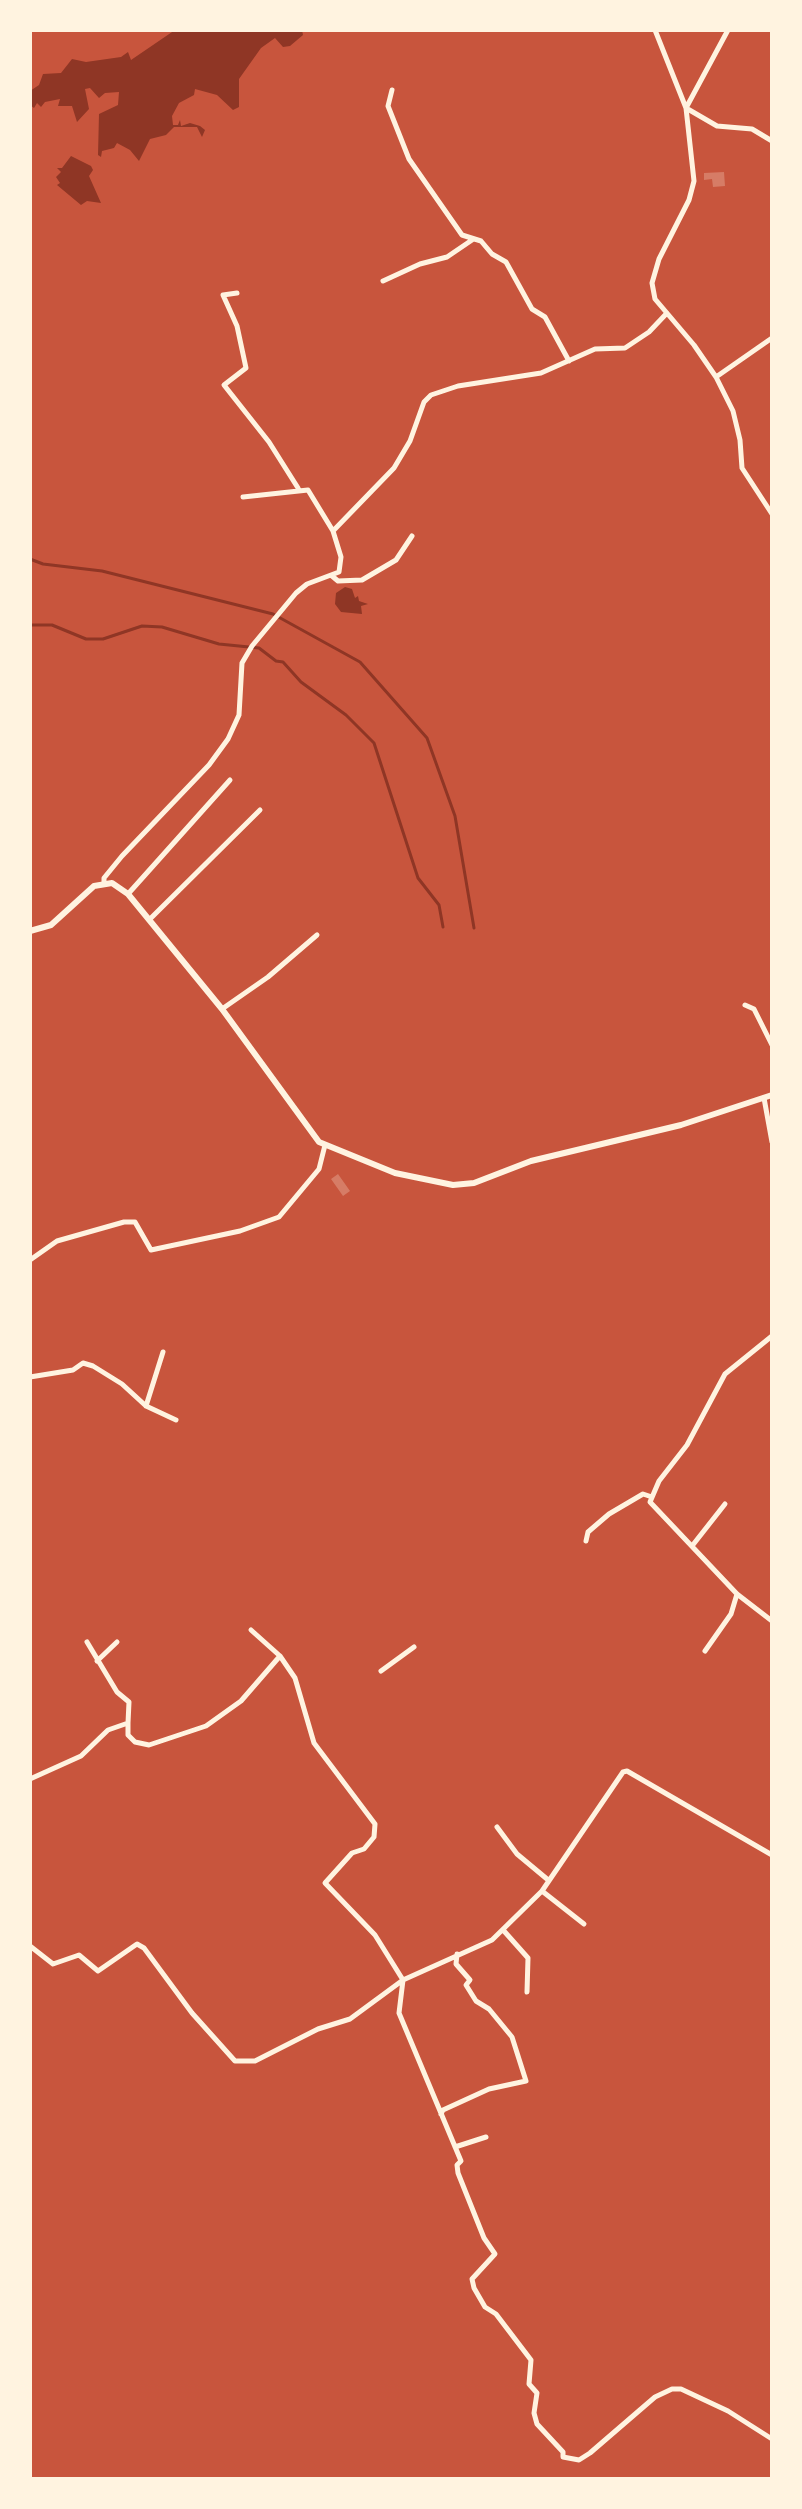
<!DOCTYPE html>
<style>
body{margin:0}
#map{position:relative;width:802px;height:2509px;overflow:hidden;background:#c8553d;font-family:"Source Sans 3",sans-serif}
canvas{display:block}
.frame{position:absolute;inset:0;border:32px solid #fff3e0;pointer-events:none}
</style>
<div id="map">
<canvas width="802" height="2509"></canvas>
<div class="frame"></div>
</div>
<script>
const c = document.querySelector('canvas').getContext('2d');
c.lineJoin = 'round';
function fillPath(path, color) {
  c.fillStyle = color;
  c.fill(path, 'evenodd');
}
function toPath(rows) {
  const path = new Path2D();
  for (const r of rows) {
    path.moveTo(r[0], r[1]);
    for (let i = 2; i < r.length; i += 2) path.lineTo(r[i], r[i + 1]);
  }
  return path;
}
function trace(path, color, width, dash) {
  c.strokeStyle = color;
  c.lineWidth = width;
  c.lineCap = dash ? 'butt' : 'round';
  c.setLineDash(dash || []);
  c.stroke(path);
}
fillPath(toPath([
 [175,30,302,30,303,35,290,46,283,47,275,38,261,48,239,79,239,107,233,110,217,95,195,89,194,95,179,103,172,116,173,125,178,125,180,120,181,126,190,123,200,126,205,130,202,137,197,127,174,127,166,135,150,139,139,161,130,150,117,143,114,148,102,151,101,157,98,155,99,114,118,105,119,92,105,93,99,98,90,88,85,89,89,109,77,122,72,106,58,106,60,99,45,102,41,107,37,103,34,108,30,105,30,91,39,85,43,74,61,73,72,59,86,62,121,57,128,52,131,60],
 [71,156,91,166,93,170,89,176,101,203,87,201,81,205,57,185,60,183,56,177,61,172,57,168,62,168],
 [345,587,352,589,355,598,358,596,359,601,368,604,361,606,362,614,341,612,335,604,336,593]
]), '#8f3625');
trace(toPath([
 [30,559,43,564,102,571,273,614,360,662,427,738,455,816,474,928],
 [30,625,52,625,86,639,103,639,142,626,162,627,219,644,259,648,276,661,283,662,301,682,346,715,374,743,418,878,439,905,443,927]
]), '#8f3625', 3);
fillPath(toPath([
 [724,172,725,186,713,187,712,179,704,180,704,173],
 [338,1174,350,1191,343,1196,331,1179]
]), '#d67c66');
trace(toPath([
 [655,30,686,108,694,181,689,200,659,259,652,283,655,299,694,345,716,377,733,411,740,440,742,468,772,514],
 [728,30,686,108,717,126,752,129,772,141],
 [392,90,388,106,409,159,462,235,481,241,492,254,506,262,532,309,545,317,569,361],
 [383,281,420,264,447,257,472,240],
 [237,293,223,295,237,326,246,368,224,385,269,442,298,488],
 [716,377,772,338],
 [333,531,394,468,410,441,424,402,431,395,458,386,541,373,595,349,625,348,649,332,667,313],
 [332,576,338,581,362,580,396,560,412,536],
 [104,884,104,878,122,856,209,765,228,739,239,715,242,663,252,646,296,593,307,584,339,572,341,557,333,531,308,490,243,497],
 [128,894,230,780],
 [150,919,260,810],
 [745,1005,754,1009,772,1045],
 [222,1009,268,977,317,935],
 [764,1098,772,1142],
 [30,1260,57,1241,124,1222,135,1222,151,1250,240,1231,279,1217,319,1169,325,1145],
 [772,1336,725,1374,687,1445,659,1481,650,1502,737,1594,772,1621],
 [30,1377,73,1370,83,1363,93,1366,122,1384,146,1406,176,1420],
 [146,1406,163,1352],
 [586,1541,588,1532,609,1514,643,1494,652,1497],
 [692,1546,725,1504],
 [251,1630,280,1656,295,1678,314,1743,375,1824,374,1837,364,1849,352,1853,325,1883,375,1935,403,1980,492,1940,542,1891],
 [705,1651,731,1614,737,1594],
 [97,1661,117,1642],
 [381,1671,414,1647],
 [128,1723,128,1735,135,1742,149,1745,206,1726,241,1701,280,1656],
 [30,1779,81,1756,108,1730,128,1723,129,1702,117,1692,87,1642],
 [497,1827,517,1854,547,1879],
 [584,1924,542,1891,623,1772,627,1771,772,1855],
 [504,1931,528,1958,527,1992],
 [30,1946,53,1964,79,1955,98,1971,137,1944,144,1948,192,2013,235,2061,255,2061,318,2029,350,2019,403,1980,399,2013,461,2161,457,2165,458,2173,484,2238,495,2254,472,2279,474,2288,485,2307,496,2314,531,2360,529,2384,537,2393,534,2413,537,2424,563,2452,563,2457,579,2460,590,2453,655,2397,672,2389,681,2389,728,2411,772,2439],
 [441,2114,443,2110,489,2089,526,2081,512,2037,489,2009,476,2001,466,1985,470,1980,456,1964,457,1954],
 [455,2147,486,2137]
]), '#fff3e0', 5);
trace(toPath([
 [30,931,51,925,94,886,112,883,128,894,222,1009,319,1142,395,1173,453,1185,474,1183,531,1161,681,1125,772,1095]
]), '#fff3e0', 6);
</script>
